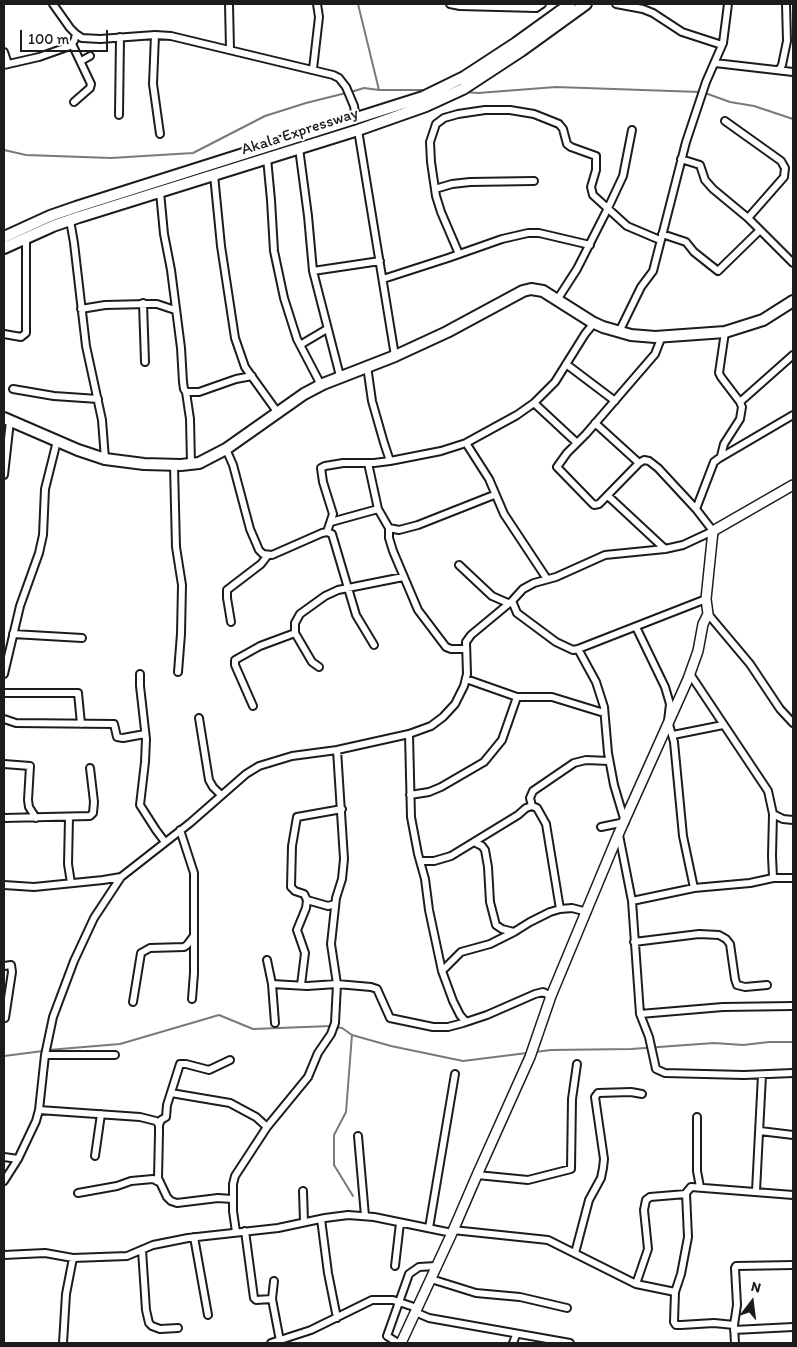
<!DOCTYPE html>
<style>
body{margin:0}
#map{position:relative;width:797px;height:1347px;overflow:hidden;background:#fff;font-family:Itim,sans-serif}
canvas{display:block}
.frame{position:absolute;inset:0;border:5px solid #1c1c1c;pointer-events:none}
.north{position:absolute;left:727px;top:1277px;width:50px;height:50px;-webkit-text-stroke:4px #fff;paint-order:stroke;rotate:15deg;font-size:14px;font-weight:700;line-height:20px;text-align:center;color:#1c1c1c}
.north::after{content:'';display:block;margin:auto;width:18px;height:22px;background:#1c1c1c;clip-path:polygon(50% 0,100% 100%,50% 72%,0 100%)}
.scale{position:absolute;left:20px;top:30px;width:88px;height:22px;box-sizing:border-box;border:2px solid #1c1c1c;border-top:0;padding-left:6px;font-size:15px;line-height:18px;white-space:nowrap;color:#1c1c1c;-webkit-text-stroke:4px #fff;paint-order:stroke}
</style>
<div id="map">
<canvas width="797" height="1347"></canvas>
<div class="frame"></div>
<div class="north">N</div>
<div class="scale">100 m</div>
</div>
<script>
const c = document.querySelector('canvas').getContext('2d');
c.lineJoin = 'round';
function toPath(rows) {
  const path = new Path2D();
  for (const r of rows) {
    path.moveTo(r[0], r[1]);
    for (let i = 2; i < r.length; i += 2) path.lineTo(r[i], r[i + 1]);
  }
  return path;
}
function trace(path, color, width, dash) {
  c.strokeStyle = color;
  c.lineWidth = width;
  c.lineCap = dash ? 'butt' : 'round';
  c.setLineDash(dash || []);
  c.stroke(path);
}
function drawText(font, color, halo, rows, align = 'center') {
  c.font = font + ' Itim,sans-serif';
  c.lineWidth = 4;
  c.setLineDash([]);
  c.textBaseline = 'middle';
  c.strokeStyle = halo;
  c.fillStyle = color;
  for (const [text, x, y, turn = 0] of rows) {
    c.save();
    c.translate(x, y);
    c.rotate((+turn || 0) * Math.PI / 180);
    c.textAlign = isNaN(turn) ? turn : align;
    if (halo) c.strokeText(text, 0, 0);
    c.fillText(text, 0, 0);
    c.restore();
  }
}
trace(toPath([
 [358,4,379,90],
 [351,92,364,88,379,90,428,90],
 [465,92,478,93,556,87,700,92],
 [705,93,730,102,754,106,793,119],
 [4,150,26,155,111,158,193,153,265,116,306,103,346,93],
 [335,1027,342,1028,352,1035,391,1046,463,1061,527,1053],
 [352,1035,346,1112,334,1135,334,1165,353,1196],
 [48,1050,120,1044,219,1015,253,1029,331,1026],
 [535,1052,551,1050,631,1049,714,1043,743,1045,769,1042,793,1042],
 [4,1056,43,1051]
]), '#7a7a7a', 2);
const street = toPath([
 [53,4,70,28,76,34,82,38,100,39,155,35,171,36,333,75,339,78,346,87,354,106,356,118],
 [229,4,230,49],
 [450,4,460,6,536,8,542,4],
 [616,4,643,9,653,13,682,32,722,45],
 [155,35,153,84,160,134],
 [72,44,91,84,90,88,74,102],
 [4,52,8,64],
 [81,61,90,56],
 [715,63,793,72],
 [4,65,39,57,70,46,74,41,76,35],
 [313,69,319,17,317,4],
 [779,70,782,65,787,41,786,4],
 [119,115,120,37],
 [725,121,781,161,785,168,784,177,748,218],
 [358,130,395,356],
 [299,148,308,216,313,271,340,376],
 [267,158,271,200,274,251,284,298,297,339,321,385],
 [681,159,700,165,705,180,713,189,748,218,793,263],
 [214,175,221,246,235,338,245,367,278,413],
 [435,189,452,184,470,182,534,181],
 [160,192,164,234,171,270,181,348,183,382,184,389,186,392,190,419,191,464],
 [70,220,74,243,86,346,102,420,105,459],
 [662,234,686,242,694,252,718,271,759,231],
 [459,254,441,212,436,196,431,162,430,142,436,124,444,118,458,114,485,110,510,110,534,114,559,124,563,129,567,144,571,147,596,156,596,170,591,187,593,195,627,226,660,240],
 [313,271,380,261],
 [383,279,448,258,502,239,528,233,539,233,590,245],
 [557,300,577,269,608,208,623,176,632,130],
 [143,303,145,362],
 [81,309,105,305,148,304,157,304,175,310],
 [619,332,641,287,653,271,686,142,706,82,723,43,728,4],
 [4,334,21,337,26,333,26,238],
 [300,345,327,329],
 [566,364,615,401],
 [367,366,372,401,384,443,390,461],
 [13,389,54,396,98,399],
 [186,392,199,392,236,379,252,376],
 [740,402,793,355],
 [534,403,577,443],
 [595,423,639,463],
 [466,443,489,479,504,514,547,579],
 [226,449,233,465,250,529,259,550,263,554,272,555,322,533,327,532,332,534,356,615,374,645],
 [721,456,724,444,740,419,742,407,740,402,721,377,719,373,725,332],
 [368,463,378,509,389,528,389,538,393,551,418,610,446,647,451,649,466,649],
 [174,466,176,547,182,585,181,634,178,672],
 [4,475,10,421],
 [608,496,665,549],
 [696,509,714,462,718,459,793,415],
 [331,522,378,509],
 [389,528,399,530,418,525,494,495],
 [327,532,333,514,323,482,321,468,325,466,343,463,374,463,390,461,441,451,466,443,517,415,534,403,555,382,585,334,594,323],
 [459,565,492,596,508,603],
 [512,601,517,613,556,642,573,650,578,649,596,682,604,707,608,753,614,785,625,822,601,827],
 [708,614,750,664,780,709,793,723],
 [231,622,227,598,227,590,261,564,268,555],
 [636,627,665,687,670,704,668,721,674,742,683,836,694,888],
 [13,634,82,638],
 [578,649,706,599],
 [319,667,312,662,295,633,295,623,300,614,325,596,338,590,403,577],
 [4,674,20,606,39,553,43,535,45,489,57,441],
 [140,674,140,686,146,739,145,762,140,805,156,830,165,842],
 [690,674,768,791,773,814,772,856,773,878],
 [4,693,78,693,81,724],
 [517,697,552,697,604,713],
 [253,706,235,665,235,660,260,646,295,633],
 [199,718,209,780,213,787,221,795],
 [4,719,16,723,114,724,117,737,123,738,145,734],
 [409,734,411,817,418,854,425,879,429,910,442,971,453,1001,460,1015,466,1022],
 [673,735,723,725],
 [4,764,30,766,28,800,29,807,36,818],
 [410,795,429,792,441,787,484,762,502,740,517,697,466,679],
 [773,814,783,819,793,820],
 [4,818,90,816,93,813,94,802,90,768],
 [69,818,68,864,71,883],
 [180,830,194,873,194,973,192,999],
 [619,835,632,901,640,1014,649,1037,656,1069,665,1073,744,1075,793,1073],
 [474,842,482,846,485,850,488,867,490,902,496,925,502,929,514,932],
 [420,861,434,861,451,856,518,815,526,808,532,806],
 [4,885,34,887,103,880,121,877],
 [307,900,328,906,335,904],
 [632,901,694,888,750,883,773,878,793,878],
 [560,909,546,824,537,808,532,806,530,798,533,791,574,763,586,760,609,761],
 [634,942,699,934,719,935,726,939,730,944,735,979,737,985,745,987,767,985],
 [267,960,272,984,275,1023],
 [4,966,11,965,12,972,5,1018],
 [442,971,461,952,490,944,514,932,530,922,550,912,560,909,572,908,587,912],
 [272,984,307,986,337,984,371,987,377,989,390,1018,433,1027,448,1027,463,1023,487,1015,535,994,543,992,551,996],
 [301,985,305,953,297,930,306,908,307,900,304,894,295,891,291,887,292,846,297,817,342,809],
 [133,1002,141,953,150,948,184,947,187,945,193,937],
 [640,1014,723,1007,793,1006],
 [45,1055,115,1055],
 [171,1093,230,1103,256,1117,267,1127],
 [39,1110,140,1117,156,1121,159,1125,159,1133,158,1178,167,1197,171,1201,177,1203,218,1198,232,1199],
 [697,1117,697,1171,700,1187],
 [159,1125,161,1120,166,1117,167,1105,180,1064,186,1064,209,1070,230,1060],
 [760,1131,793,1135],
 [358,1136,365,1216],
 [95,1156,101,1114],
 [4,1157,18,1159],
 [477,1175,528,1180,571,1169,572,1099,577,1064],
 [4,1181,18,1159,36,1121,39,1110,45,1055,53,1017,74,961,94,918,121,877,190,823,246,774,259,766,292,756,337,750,409,734,431,726,443,717,455,704,464,686,467,674,466,642,471,635,512,601,523,589,534,583,556,577,605,555,665,549,683,545,713,531,696,509,658,468,649,461,644,460,639,463,599,504,594,505,591,502,557,467,567,453,586,434,655,354,662,336],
 [303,1191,304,1222],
 [756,1191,762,1075],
 [78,1193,117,1186,131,1181,153,1179,159,1182],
 [321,1219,328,1273,337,1318],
 [429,1228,455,1074],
 [453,1230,548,1240,636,1284,675,1292],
 [245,1231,254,1298,256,1300,272,1299],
 [236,1232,233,1211,233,1184,235,1176,267,1127,308,1077,318,1053,331,1034,335,1023,337,984,331,944,336,898,342,879,344,859,337,750],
 [194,1237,208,1315],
 [142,1250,146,1310,149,1323,152,1326,160,1329,178,1328],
 [575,1253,589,1200,601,1178,603,1168,604,1159,595,1097,598,1093,631,1092,642,1094],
 [4,1255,45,1253,73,1258,127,1256,153,1245,188,1238,278,1228,325,1218,348,1215,374,1217,452,1233],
 [395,1266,400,1223],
 [431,1279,476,1293,520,1297,567,1308],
 [274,1281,272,1299,280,1341],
 [636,1284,648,1249,644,1210,646,1200,650,1197,686,1194],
 [415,1312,429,1318,570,1343],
 [734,1325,714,1323,681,1325,676,1325,674,1322,675,1292,681,1274,688,1237,686,1193,691,1187,793,1195],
 [734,1330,793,1327],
 [63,1343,66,1294,73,1258],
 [271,1343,311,1330,372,1300,393,1300,417,1308],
 [398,1343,387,1336,409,1274,419,1267,436,1266],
 [513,1343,516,1335],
 [735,1343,734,1325,737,1305,735,1268,736,1266,793,1265]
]);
const secondary = toPath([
 [401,1343,452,1233,477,1175,530,1057,551,996,618,835,688,679,698,651,703,624,708,614,706,599,713,531,793,485]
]);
const primary = toPath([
 [4,237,50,216,76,207,423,97,464,77,516,43,570,4],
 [4,248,53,226,79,217,358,130,426,106,463,89,521,51,586,4],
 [4,418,78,450,105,459,144,464,181,465,199,463,226,449,304,394,323,384,395,356,447,332,523,291,531,289,543,291,592,322,603,327,631,335,655,337,725,332,763,320,793,301]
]);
trace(street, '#1c1c1c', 10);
trace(secondary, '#1c1c1c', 12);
trace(primary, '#1c1c1c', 14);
trace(street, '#fff', 6);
trace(secondary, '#fff', 9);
trace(primary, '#fff', 10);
drawText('16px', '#1c1c1c', '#fff', [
 ["Akala Expressway",300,132,-18]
]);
</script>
